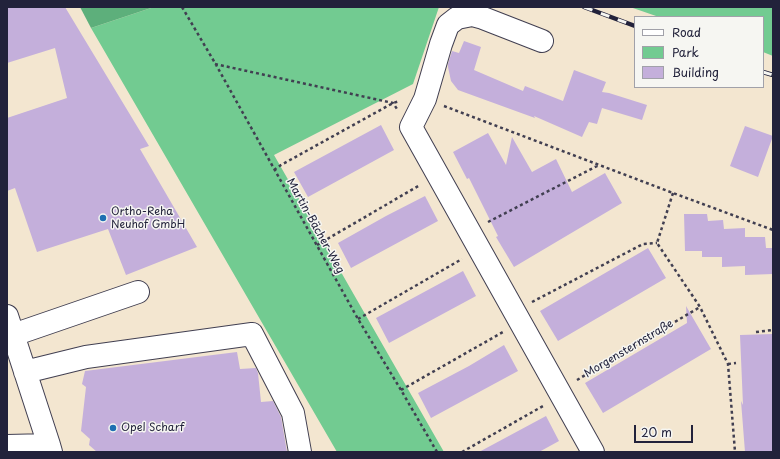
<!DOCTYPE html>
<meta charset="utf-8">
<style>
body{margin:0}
#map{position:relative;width:780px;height:459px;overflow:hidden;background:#f3e6d0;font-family:"Playpen Sans",sans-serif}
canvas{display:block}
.frame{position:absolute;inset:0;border:8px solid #22223b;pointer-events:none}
.legend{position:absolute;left:634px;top:16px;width:130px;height:72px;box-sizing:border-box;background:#f6f6f2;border:1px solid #a1a1a9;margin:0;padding:5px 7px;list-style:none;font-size:12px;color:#22223b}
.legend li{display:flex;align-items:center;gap:8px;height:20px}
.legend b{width:20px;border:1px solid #a1a1a9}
.scale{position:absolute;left:634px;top:425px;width:59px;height:18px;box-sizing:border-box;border:2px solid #22223b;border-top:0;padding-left:5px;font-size:12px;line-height:14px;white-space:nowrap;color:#22223b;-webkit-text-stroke:3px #f6f6f2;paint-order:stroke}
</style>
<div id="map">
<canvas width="780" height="459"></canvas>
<div class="frame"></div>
<ul class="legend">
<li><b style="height:5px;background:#fff"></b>Road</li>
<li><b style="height:11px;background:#72cb91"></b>Park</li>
<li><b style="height:11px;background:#c4afdb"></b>Building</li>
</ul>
<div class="scale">20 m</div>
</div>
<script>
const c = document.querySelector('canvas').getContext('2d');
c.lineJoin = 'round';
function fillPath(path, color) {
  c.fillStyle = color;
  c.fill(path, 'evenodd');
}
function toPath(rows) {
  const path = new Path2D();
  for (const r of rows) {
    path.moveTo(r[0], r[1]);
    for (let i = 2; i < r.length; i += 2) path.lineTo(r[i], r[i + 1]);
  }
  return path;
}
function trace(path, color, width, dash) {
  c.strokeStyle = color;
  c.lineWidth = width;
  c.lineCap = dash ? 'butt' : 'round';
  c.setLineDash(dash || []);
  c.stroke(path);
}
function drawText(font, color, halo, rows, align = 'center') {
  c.font = font + ' "Playpen Sans",sans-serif';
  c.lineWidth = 3;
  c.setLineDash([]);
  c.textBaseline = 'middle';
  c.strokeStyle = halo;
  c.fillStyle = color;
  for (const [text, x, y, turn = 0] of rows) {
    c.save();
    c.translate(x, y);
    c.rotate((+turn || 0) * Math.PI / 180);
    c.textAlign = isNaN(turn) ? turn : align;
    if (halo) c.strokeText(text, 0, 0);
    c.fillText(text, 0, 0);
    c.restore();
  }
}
fillPath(toPath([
 [154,7,439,7,413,84,274,155,444,452,337,452,91,28],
 [630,7,773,7,773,56,763,52,763,17,659,17]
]), '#72cb91');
fillPath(toPath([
 [80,7,154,7,91,28]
]), '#5daf7b');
fillPath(toPath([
 [7,7,65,7,149,146,140,149,197,247,126,275,108,229,37,252,15,188,7,191,7,118,67,98,55,48,7,63],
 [464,41,481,47,474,70,523,91,525,86,563,101,574,70,606,82,602,92,609,93,647,105,642,120,602,108,597,124,589,122,582,137,534,116,535,118,458,90,451,81,448,67,448,64,452,51,459,53],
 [381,125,394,150,308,197,294,172],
 [745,126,773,136,758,177,730,166],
 [488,133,506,165,512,137,532,172,556,159,572,192,605,173,622,203,514,267,496,237,498,236,469,178,467,179,453,152],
 [425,196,438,221,351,268,338,243,386,216],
 [684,214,707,214,708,221,723,220,724,229,745,228,745,237,765,237,766,248,773,248,773,274,745,275,745,266,722,267,722,257,702,257,702,251,685,251],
 [648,248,666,278,558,341,540,311],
 [463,271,476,296,389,343,376,318],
 [686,306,711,349,603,413,585,383,687,323],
 [773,334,773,452,745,452,741,401,743,405,740,335],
 [504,345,518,371,431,418,418,393,469,366],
 [237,352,240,369,256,368,258,373,261,402,273,401,281,417,287,452,97,452,89,445,90,439,81,431,86,387,82,384,85,371],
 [546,416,559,441,539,452,479,452]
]), '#c4afdb');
const minor = toPath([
 [542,41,483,18,472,15,457,18,448,25,441,44,425,99,411,127,593,452],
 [7,316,49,445],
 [13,335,138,292],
 [25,372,86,357,252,334,293,413,300,452],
 [7,446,49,445,51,452]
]);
trace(minor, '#413f51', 24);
trace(toPath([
 [182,7,215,63,358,319,401,390,437,452],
 [215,64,393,103,397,109],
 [444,106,673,193,773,230],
 [274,170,281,165,393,103,400,101],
 [673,193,657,243,700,307,728,364,735,452],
 [488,222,599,165],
 [317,245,420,185],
 [532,302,643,244,657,243],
 [358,319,462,259],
 [756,332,773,330],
 [728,364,736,363],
 [577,380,700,307],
 [401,390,503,332],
 [462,452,543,406]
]), '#413f51', 2.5, [3, 3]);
trace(minor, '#fff', 22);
const rail = toPath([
 [584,7,635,26],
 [763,72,773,75]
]);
trace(rail, '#22223b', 4.5);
trace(rail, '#f6f6f2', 3, [9]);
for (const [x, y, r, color] of [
 [103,218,4,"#1f6fb2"],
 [113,428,4,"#1f6fb2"]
]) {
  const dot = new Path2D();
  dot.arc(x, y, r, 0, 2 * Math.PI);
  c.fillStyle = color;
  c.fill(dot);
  trace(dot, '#f6f6f2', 1.5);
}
drawText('11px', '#22223b', '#f6f6f2', [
 ["Ortho-Reha",111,212],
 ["Neuhof GmbH",111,225],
 ["Opel Scharf",121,428]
], 'left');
drawText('11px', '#22223b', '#f6f6f2', [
 ["Martin-Bächer-Weg",315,226,61],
 ["Morgensternstraße",629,349,-31]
]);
</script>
